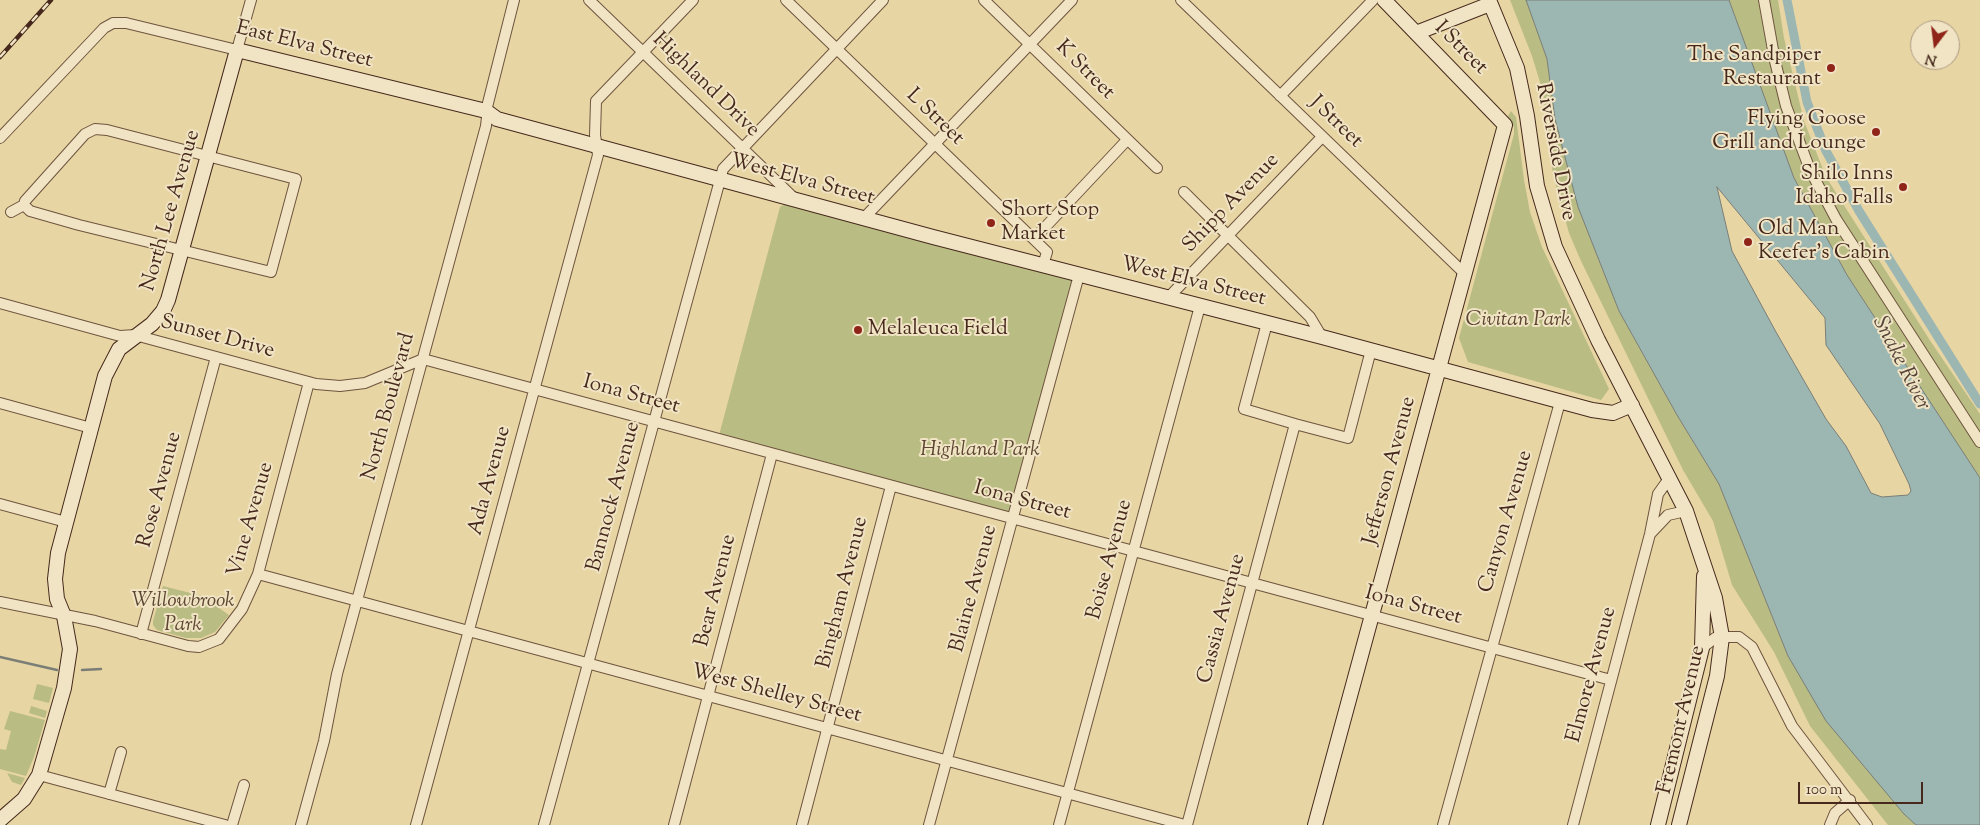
<!DOCTYPE html>
<style>
body{margin:0}
#map{position:relative;width:1980px;height:825px;overflow:hidden;background:#e8d5a4;font-family:"Sorts Mill Goudy",serif}
canvas{display:block}
.north{position:absolute;left:1910px;top:20px;width:50px;height:50px;box-sizing:border-box;background:#f0e4c4;border:1px solid #ac9981;border-radius:50%;rotate:195deg;font-size:14px;font-weight:700;line-height:20px;text-align:center;color:#46291c}
.north::after{content:'';display:block;margin:auto;width:18px;height:22px;background:#8f2418;clip-path:polygon(50% 0,100% 100%,50% 72%,0 100%)}
.scale{position:absolute;left:1798px;top:782px;width:125px;height:22px;box-sizing:border-box;border:2px solid #46291c;border-top:0;padding-left:6px;font-size:15px;line-height:18px;white-space:nowrap;color:#46291c;-webkit-text-stroke:4px #f0e4c4;paint-order:stroke}
</style>
<div id="map">
<canvas width="1980" height="825"></canvas>
<div class="north">N</div>
<div class="scale">100 m</div>
</div>
<script>
const c = document.querySelector('canvas').getContext('2d');
c.lineJoin = 'round';
function fillPath(path, color) {
  c.fillStyle = color;
  c.fill(path, 'evenodd');
}
function toPath(rows) {
  const path = new Path2D();
  for (const r of rows) {
    path.moveTo(r[0], r[1]);
    for (let i = 2; i < r.length; i += 2) path.lineTo(r[i], r[i + 1]);
  }
  return path;
}
function trace(path, color, width, dash) {
  c.strokeStyle = color;
  c.lineWidth = width;
  c.lineCap = dash ? 'butt' : 'round';
  c.setLineDash(dash || []);
  c.stroke(path);
}
function drawText(font, color, halo, rows, align = 'center') {
  c.font = font + ' "Sorts Mill Goudy",serif';
  c.lineWidth = 4;
  c.setLineDash([]);
  c.textBaseline = 'middle';
  c.strokeStyle = halo;
  c.fillStyle = color;
  for (const [text, x, y, turn = 0] of rows) {
    c.save();
    c.translate(x, y);
    c.rotate((+turn || 0) * Math.PI / 180);
    c.textAlign = isNaN(turn) ? turn : align;
    if (halo) c.strokeText(text, 0, 0);
    c.fillText(text, 0, 0);
    c.restore();
  }
}
fillPath(toPath([
 [1510,0,1526,0,1547,59,1555,119,1619,311,1677,415,1719,484,1788,656,1904,814,1916,825,1888,825,1810,726,1774,652,1732,585,1713,521,1683,470,1581,261,1569,233,1553,175,1543,92,1532,56],
 [1729,0,1778,0,1784,38,1804,121,1826,177,1931,342,1980,414,1980,478,1847,275,1794,178],
 [1511,111,1516,117,1524,180,1530,212,1542,247,1609,389,1601,400,1468,362,1459,338,1514,134,1514,127,1508,116],
 [795,199,1079,275,1014,519,718,439,780,207],
 [163,586,202,596,229,615,215,632,201,638,186,638,157,630,153,625,153,621],
 [37,684,53,688,49,703,33,699],
 [31,706,47,711,45,718,29,713],
 [10,711,45,720,34,757,26,776,0,769,0,749,6,750,11,731,4,729],
 [7,773,25,778,21,785,12,782]
]), '#b9bc83');
const water = toPath([
 [1526,0,1729,0,1794,178,1847,275,1980,478,1980,825,1916,825,1904,814,1826,721,1788,656,1719,484,1677,415,1619,311,1578,207,1555,119,1547,59,1526,0],
 [1717,187,1825,318,1826,345,1880,424,1909,484,1911,491,1908,495,1882,497,1871,493,1846,446,1826,419,1776,332,1732,251,1717,187]
]);
fillPath(water, '#9cb6b2');
trace(water, '#7a7e76', 1);
trace(toPath([
 [0,657,57,670],
 [82,670,101,669]
]), '#7a7e76', 2.5);
trace(toPath([
 [1787,0,1807,102,1826,151,1859,211,1980,404]
]), '#9cb6b2', 9);
const street = toPath([
 [589,0,795,199],
 [786,0,1047,252,1043,265],
 [984,0,1157,168],
 [1181,0,1464,273],
 [1764,0,1775,61,1786,106,1810,170,1836,219,1980,442],
 [1280,96,1373,0],
 [0,138,104,28,113,23,126,23,237,50,251,0],
 [1184,192,1310,317,1322,337],
 [11,212,24,205,30,211,79,225,271,272,296,179,107,130,95,129,85,134,25,201,24,205],
 [864,218,1072,0],
 [1034,239,1127,140],
 [1168,298,1322,137],
 [0,303,120,336,135,335,316,384,340,386,365,383,423,359,1611,680],
 [1267,323,1244,409,1295,424],
 [0,403,91,428],
 [0,504,66,522],
 [1650,534,1668,515,1686,511],
 [258,574,1185,825],
 [0,602,95,621,188,646,199,647,219,639,242,609,258,574,309,382],
 [141,634,216,357],
 [1702,648,1715,638,1722,637,1739,637,1752,647,1792,726,1867,825],
 [39,775,225,825],
 [109,794,121,752],
 [232,825,244,785],
 [301,825,324,741,337,674,486,126,487,117,486,111,514,0],
 [416,825,598,155,595,135,596,101,693,0],
 [544,825,723,169,883,0],
 [674,825,772,454],
 [802,825,891,486],
 [929,825,1079,275],
 [1059,825,1200,306],
 [1187,825,1295,424,1348,438,1371,350],
 [1443,825,1560,402],
 [1573,825,1650,534,1658,494,1668,480],
 [1830,825,1835,813,1850,800]
]);
const secondary = toPath([
 [1489,0,1517,68,1527,116,1537,186,1555,247,1598,340,1686,511,1715,598,1722,637,1717,676,1679,825],
 [1416,33,1490,4],
 [0,820,24,799,39,775,64,688,70,649,64,616,57,599,55,579,58,553,105,376,119,349,152,324,163,311,168,300,237,50,486,111,497,119,933,237,1322,337,1592,410,1613,413,1632,405],
 [1315,825,1505,125,1384,0],
 [1658,825,1702,648,1704,576]
]);
trace(street, '#6e543e', 12);
trace(secondary, '#46291c', 16);
trace(street, '#f0e4c4', 10);
trace(secondary, '#f0e4c4', 14);
const rail = toPath([
 [0,57,51,0]
]);
trace(rail, '#46291c', 4.5);
trace(rail, '#f0e4c4', 2.5, [8]);
for (const [x, y, r, color] of [
 [1831,68,5,"#8f2418"],
 [1876,132,5,"#8f2418"],
 [1903,187,5,"#8f2418"],
 [991,223,5,"#8f2418"],
 [1748,242,5,"#8f2418"],
 [858,330,5,"#8f2418"]
]) {
  const dot = new Path2D();
  dot.arc(x, y, r, 0, 2 * Math.PI);
  c.fillStyle = color;
  c.fill(dot);
  trace(dot, '#f0e4c4', 2);
}
drawText('21px', '#46291c', '#f0e4c4', [
 ["East Elva Street",304,46,14],
 ["I Street",1460,49,45],
 ["K Street",1084,71,45],
 ["Highland Drive",705,86,44],
 ["L Street",934,118,44],
 ["J Street",1335,123,44],
 ["Riverside Drive",1554,152,79],
 ["West Elva Street",802,181,15],
 ["Shipp Avenue",1232,204,-46],
 ["North Lee Avenue",172,211,-74],
 ["West Elva Street",1193,283,14],
 ["Sunset Drive",217,338,15],
 ["Iona Street",631,396,15],
 ["North Boulevard",390,407,-75],
 ["Jefferson Avenue",1391,471,-75],
 ["Ada Avenue",491,481,-75],
 ["Rose Avenue",161,490,-75],
 ["Bannock Avenue",615,497,-75],
 ["Iona Street",1022,502,15],
 ["Vine Avenue",252,520,-74],
 ["Canyon Avenue",1507,522,-74],
 ["Boise Avenue",1111,560,-75],
 ["Blaine Avenue",975,589,-75],
 ["Bear Avenue",717,591,-76],
 ["Bingham Avenue",844,593,-76],
 ["Iona Street",1413,607,15],
 ["Cassia Avenue",1223,619,-75],
 ["Elmore Avenue",1593,675,-75],
 ["West Shelley Street",776,695,15],
 ["Fremont Avenue",1683,720,-77]
]);
drawText('21px', '#46291c', '#f0e4c4', [
 ["The Sandpiper",1821,56],
 ["Restaurant",1821,80],
 ["Flying Goose",1866,120],
 ["Grill and Lounge",1866,144],
 ["Shilo Inns",1893,175],
 ["Idaho Falls",1893,199],
 ["Short Stop",1001,211,"left"],
 ["Market",1001,235,"left"],
 ["Old Man",1758,230,"left"],
 ["Keefer's Cabin",1758,254,"left"],
 ["Melaleuca Field",868,330,"left"]
], 'right');
drawText('italic 21px', '#5d4631', '#f0e4c4', [
 ["Civitan Park",1518,321],
 ["Highland Park",980,451],
 ["Willowbrook",183,602],
 ["Park",183,626]
]);
drawText('italic 22px', '#57453a', '#f0e4c4', [
 ["Snake River",1900,364,63]
]);
</script>
